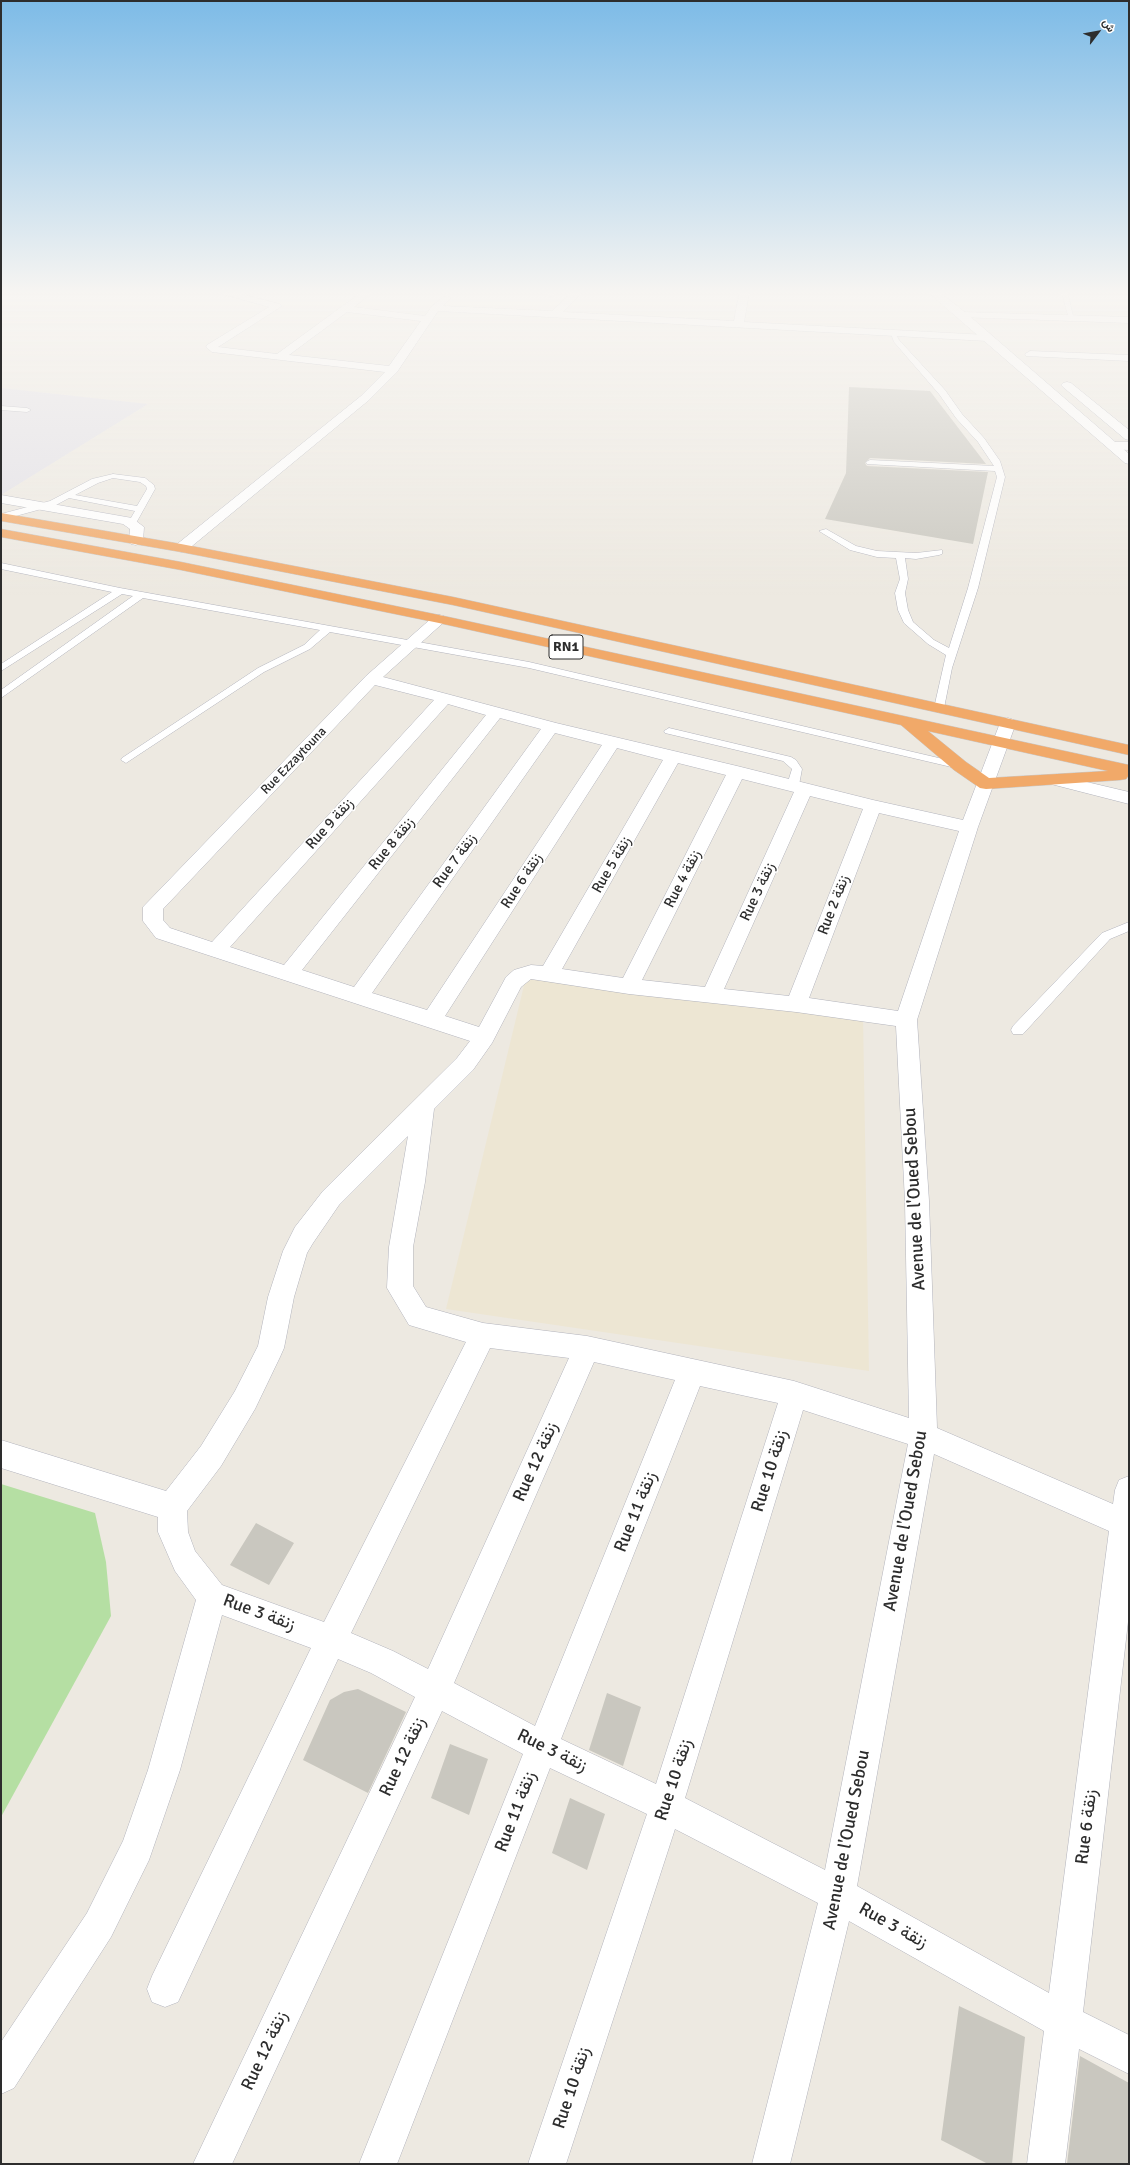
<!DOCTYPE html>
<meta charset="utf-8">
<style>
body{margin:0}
#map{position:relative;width:1130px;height:2165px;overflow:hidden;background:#ede9e1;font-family:Signika,Vazirmatn,sans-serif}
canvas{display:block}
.frame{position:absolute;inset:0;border:2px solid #2d2d2d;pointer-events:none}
.north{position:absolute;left:1078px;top:12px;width:40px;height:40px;-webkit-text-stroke:3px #fff;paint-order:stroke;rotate:58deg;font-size:11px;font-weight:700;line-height:16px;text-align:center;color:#2d2d2d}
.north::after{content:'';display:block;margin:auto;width:14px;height:18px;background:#2d2d2d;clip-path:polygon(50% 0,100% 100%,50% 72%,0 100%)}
</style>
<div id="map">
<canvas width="1130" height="2165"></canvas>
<div class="frame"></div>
<div class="north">ش</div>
</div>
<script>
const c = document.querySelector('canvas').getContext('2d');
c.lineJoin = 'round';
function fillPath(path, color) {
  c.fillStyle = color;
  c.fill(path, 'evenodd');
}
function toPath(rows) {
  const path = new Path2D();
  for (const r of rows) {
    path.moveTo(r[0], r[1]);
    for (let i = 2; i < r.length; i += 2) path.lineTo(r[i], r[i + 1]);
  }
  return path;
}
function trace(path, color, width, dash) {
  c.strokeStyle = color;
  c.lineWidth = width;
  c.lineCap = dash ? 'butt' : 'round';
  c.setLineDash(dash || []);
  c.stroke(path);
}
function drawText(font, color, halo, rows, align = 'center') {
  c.font = font + ' Signika,Vazirmatn,sans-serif';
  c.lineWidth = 3;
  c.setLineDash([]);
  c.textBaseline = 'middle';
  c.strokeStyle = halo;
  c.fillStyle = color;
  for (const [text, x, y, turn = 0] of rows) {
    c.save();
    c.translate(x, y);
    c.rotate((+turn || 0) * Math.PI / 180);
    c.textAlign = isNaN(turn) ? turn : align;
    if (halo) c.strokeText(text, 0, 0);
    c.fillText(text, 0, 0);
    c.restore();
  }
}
fillPath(toPath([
 [1,388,148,404,1,495]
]), '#e3e1e7');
fillPath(toPath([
 [526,977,863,1016,869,1371,446,1309]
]), '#ede6d3');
fillPath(toPath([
 [1,1484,95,1513,106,1562,111,1616,1,1817]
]), '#b5dfa3');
fillPath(toPath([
 [849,387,930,391,986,464,870,458,865,463,867,466,988,472,973,544,825,519,846,473],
 [256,1523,294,1543,269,1585,230,1565],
 [358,1689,406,1712,368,1793,303,1760,330,1700,344,1692],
 [607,1693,641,1707,623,1766,589,1750],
 [450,1744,488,1759,469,1815,431,1798],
 [570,1798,605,1814,587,1870,552,1853],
 [959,2006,1025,2037,1012,2164,988,2164,941,2140],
 [1080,2056,1129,2083,1129,2164,1067,2164]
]), '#c9c7bf');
const lane = toPath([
 [546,294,553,294,553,295,550,297,546,294],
 [1062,294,1068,294,1074,320,1069,319,1062,294],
 [890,331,894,331,899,340,945,390,962,414,984,438,1000,461,1005,477,978,588,952,668,944,708,939,711,934,708,946,655,928,644,904,623,898,610,895,593,900,579,896,558,877,557,850,550,819,531,826,529,856,546,877,551,916,553,942,550,942,554,939,555,916,559,905,558,908,579,905,593,908,610,913,622,934,640,949,648,968,588,997,477,995,471,867,464,866,462,870,460,994,466,978,442,956,418,939,394,894,342,890,331],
 [1,406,27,408,31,410,27,412,1,410,1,406],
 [113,474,145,478,154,485,155,489,135,525,128,523,135,511,69,498,56,505,1,520,1,514,50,501,92,479,113,474],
 [113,478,140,482,146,486,147,489,137,506,75,495,98,483,113,478],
 [1,563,120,588,529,662,960,763,965,766,960,769,529,668,330,632,310,649,264,672,126,763,121,760,122,758,258,668,304,645,320,630,143,598,1,698,1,690,133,596,122,594,1,671,1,664,112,592,1,569,1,563],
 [669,728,791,757,796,760,802,769,799,785,793,788,787,785,792,769,783,761,665,733,664,731,669,728],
 [1129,922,1129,931,1110,939,1023,1034,1013,1034,1011,1030,1013,1026,1102,933,1129,922]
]);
const street = toPath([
 [222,294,241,294,280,304,282,306,218,347,277,354,359,294,371,294,354,307,425,316,432,306,446,295,451,298,443,306,552,311,570,294,581,294,563,312,734,321,739,294,749,294,744,322,987,335,992,338,987,341,438,311,397,372,369,400,186,551,181,552,174,548,176,545,361,396,385,372,212,352,206,347,207,345,269,307,222,294],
 [347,312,421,321,389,366,289,355,347,312],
 [962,312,1129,317,1129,323,958,317,957,315,962,312],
 [1030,351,1129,355,1129,361,1026,356,1025,354,1030,351],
 [1114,442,1129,442,1129,450,1110,449,1108,446,1110,443,1114,442],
 [1,495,132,518,144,527,143,541,136,545,131,544,129,541,130,529,123,524,1,503,1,495],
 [439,615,444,616,446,619,444,622,383,677,556,723,737,766,873,800,963,820,1000,723,1002,720,1008,718,1014,720,1016,723,978,827,917,1020,929,1201,937,1428,1113,1504,1115,1490,1119,1480,1129,1476,1129,1613,1083,2012,1129,2035,1129,2074,1079,2049,1065,2164,1027,2164,1044,2031,849,1921,790,2164,752,2164,818,1903,675,1829,566,2164,528,2164,647,1814,550,1768,397,2164,359,2164,523,1754,442,1711,232,2164,193,2164,415,1697,371,1673,338,1659,178,2002,165,2007,152,2002,147,1989,152,1976,311,1648,222,1615,180,1770,149,1860,111,1937,14,2088,1,2094,1,2042,87,1913,123,1841,148,1770,196,1600,175,1571,158,1532,158,1517,1,1468,1,1440,166,1491,201,1446,235,1391,258,1346,268,1297,283,1251,295,1227,323,1191,457,1058,470,1041,156,938,143,921,143,907,366,676,434,616,439,615],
 [375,685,434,700,212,942,170,928,163,920,163,909,375,685],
 [448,704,486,715,284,965,230,947,448,704],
 [500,718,541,729,354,987,302,970,500,718],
 [555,733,602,745,427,1010,372,993,555,733],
 [617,748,663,760,543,966,531,965,514,970,506,977,479,1027,445,1016,617,748],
 [678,763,726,775,623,978,562,969,678,763],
 [742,779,794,792,705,987,642,980,742,779],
 [810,796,863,809,789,996,724,989,810,796],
 [879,813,959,831,898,1011,809,998,879,813],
 [531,979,629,994,796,1012,896,1026,905,1201,909,1418,794,1381,587,1336,483,1323,426,1307,413,1286,413,1247,425,1182,434,1109,473,1070,492,1043,521,987,531,979],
 [408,1136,389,1247,387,1288,409,1325,466,1342,324,1622,222,1585,195,1551,188,1532,187,1511,221,1466,255,1409,280,1357,284,1348,294,1297,307,1253,313,1243,339,1205,408,1136],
 [490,1348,569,1358,428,1669,393,1651,351,1633,490,1348],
 [594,1362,675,1380,535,1726,454,1683,594,1362],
 [700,1386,778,1403,656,1784,561,1739,700,1386],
 [803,1410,908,1444,825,1870,685,1798,803,1410],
 [934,1454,1109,1531,1049,1993,857,1886,934,1454],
 [1057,775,1129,792,1129,804,1051,784,1048,780,1051,776,1057,775]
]);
const secondary = toPath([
 [930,294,942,294,966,313,1129,454,1129,464,1125,463,930,294],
 [1067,382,1071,383,1129,430,1129,440,1125,439,1063,387,1061,385,1063,383,1067,382]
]);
const highway = toPath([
 [1,513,181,544,453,597,1129,745,1129,755,453,605,181,552,1,521,1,513],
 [1,529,181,562,439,615,1129,765,1129,775,1126,779,1120,780,986,789,980,788,954,770,901,725,439,623,181,570,1,537,1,529],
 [928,731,1108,771,989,778,966,762,928,731]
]);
trace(lane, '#b2b3bc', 1);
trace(street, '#b2b3bc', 1);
trace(secondary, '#b2b3bc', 1);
trace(highway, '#c8c8c8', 1);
fillPath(lane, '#fff');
fillPath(street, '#fff');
fillPath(secondary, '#fff');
fillPath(highway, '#f1a969');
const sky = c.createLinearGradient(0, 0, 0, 598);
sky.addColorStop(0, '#7dbbe7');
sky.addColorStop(0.49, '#f7f5f2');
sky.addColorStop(1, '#f7f5f200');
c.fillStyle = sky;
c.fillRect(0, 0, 1130, 598);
drawText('13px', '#2d2d2d', '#fff', [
 ["Rue Ezzaytouna",294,761,-46]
]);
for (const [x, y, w] of [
 [566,647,34]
]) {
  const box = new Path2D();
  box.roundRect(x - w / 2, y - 12, w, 24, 3);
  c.fillStyle = '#fff';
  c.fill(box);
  trace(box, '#2d2d2d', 1);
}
drawText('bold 14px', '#2d2d2d', null, [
 ["RN1",566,647]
]);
drawText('15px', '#2d2d2d', '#fff', [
 ["Rue 9 زنقة",330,824,-48],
 ["Rue 8 زنقة",392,844,-51],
 ["Rue 7 زنقة",455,861,-54],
 ["Rue 5 زنقة",612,865,-60],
 ["Rue 4 زنقة",683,879,-63],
 ["Rue 6 زنقة",522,881,-57],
 ["Rue 3 زنقة",758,892,-65],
 ["Rue 2 زنقة",834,905,-69]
]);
drawText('18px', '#2d2d2d', '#fff', [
 ["Avenue de l'Oued Sebou",915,1199,-93],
 ["Rue 12 زنقة",536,1462,-66],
 ["Rue 10 زنقة",770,1471,-73],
 ["Rue 11 زنقة",636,1512,-68],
 ["Avenue de l'Oued Sebou",906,1521,-80],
 ["Rue 3 زنقة",259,1613,20],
 ["Rue 3 زنقة",552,1751,26],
 ["Rue 12 زنقة",403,1757,-65],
 ["Rue 10 زنقة",674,1780,-72],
 ["Rue 11 زنقة",516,1812,-69],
 ["Rue 6 زنقة",1087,1827,-83],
 ["Avenue de l'Oued Sebou",847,1840,-79],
 ["Rue 3 زنقة",893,1926,29],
 ["Rue 12 زنقة",265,2051,-65],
 ["Rue 10 زنقة",572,2088,-72]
]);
</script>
